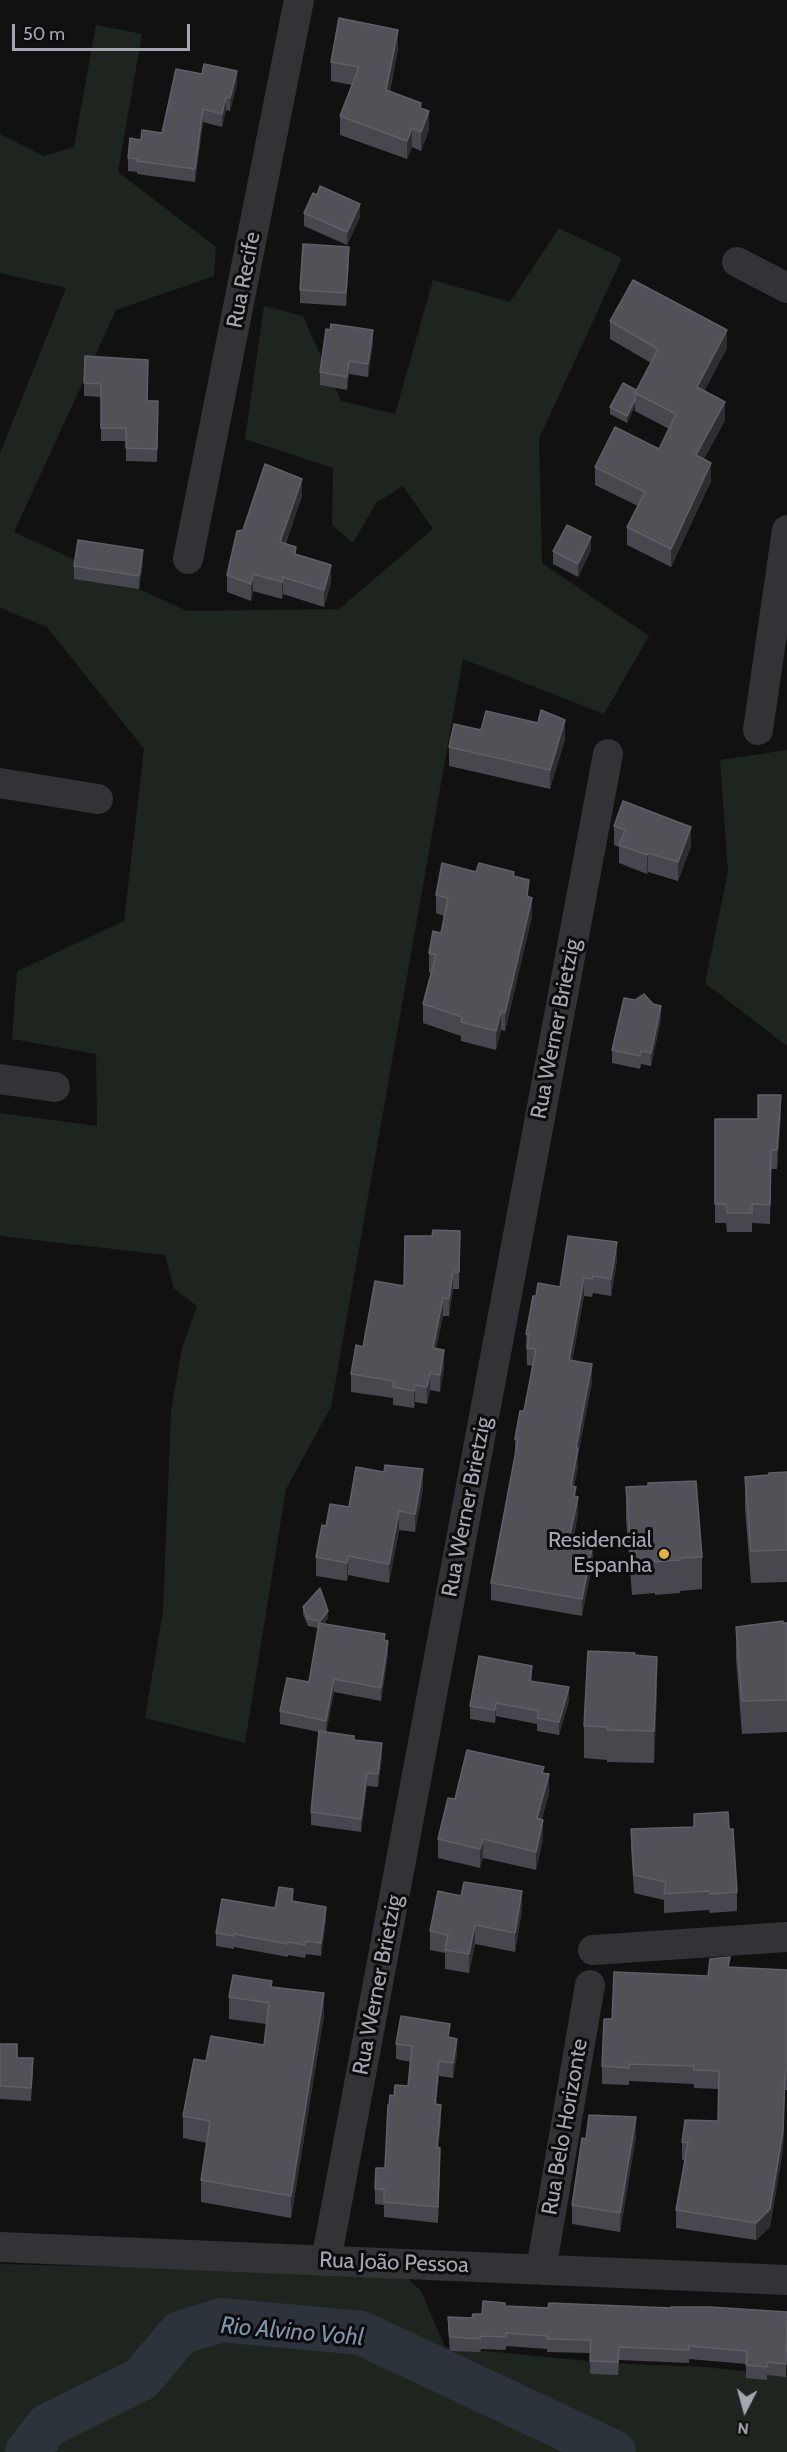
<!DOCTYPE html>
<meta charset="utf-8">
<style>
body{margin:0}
#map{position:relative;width:787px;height:2452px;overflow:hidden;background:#111112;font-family:Cabin,sans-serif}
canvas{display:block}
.north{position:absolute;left:715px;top:2380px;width:60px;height:60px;-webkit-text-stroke:4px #0c0c0d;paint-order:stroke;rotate:186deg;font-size:16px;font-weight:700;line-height:24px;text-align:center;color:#a4a7b2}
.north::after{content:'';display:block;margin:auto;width:21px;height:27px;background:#a4a7b2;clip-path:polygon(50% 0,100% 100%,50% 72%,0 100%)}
.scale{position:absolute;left:12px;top:24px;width:178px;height:27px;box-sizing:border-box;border:3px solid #a4a7b2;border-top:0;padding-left:8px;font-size:18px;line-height:21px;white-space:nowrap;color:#a4a7b2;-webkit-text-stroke:4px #0c0c0d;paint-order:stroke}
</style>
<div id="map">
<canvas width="787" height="2452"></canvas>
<div class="north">N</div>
<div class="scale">50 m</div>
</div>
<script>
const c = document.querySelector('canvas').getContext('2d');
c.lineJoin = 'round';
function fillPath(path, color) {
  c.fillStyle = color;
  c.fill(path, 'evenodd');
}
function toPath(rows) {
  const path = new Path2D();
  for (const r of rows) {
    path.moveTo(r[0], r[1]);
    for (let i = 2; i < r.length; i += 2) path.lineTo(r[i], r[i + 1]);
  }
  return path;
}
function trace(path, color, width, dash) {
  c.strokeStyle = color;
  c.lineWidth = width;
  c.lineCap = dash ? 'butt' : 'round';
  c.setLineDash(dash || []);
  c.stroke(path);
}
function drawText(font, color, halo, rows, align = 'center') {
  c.font = font + ' Cabin,sans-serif';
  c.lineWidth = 6;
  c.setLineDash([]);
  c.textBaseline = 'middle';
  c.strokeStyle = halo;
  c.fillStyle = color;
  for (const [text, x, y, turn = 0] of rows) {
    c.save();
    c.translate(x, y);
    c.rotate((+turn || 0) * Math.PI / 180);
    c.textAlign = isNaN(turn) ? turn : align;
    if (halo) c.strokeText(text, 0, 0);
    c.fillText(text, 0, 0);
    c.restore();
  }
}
fillPath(toPath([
 [96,25,142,34,118,172,216,247,214,276,116,310,14,532,187,611,339,609,433,529,403,486,376,503,353,543,332,525,333,468,245,439,264,306,303,316,341,401,395,414,433,280,510,302,559,228,622,258,539,439,542,563,649,636,604,714,463,659,331,1407,286,1489,245,1743,145,1718,163,1611,171,1411,182,1348,197,1306,174,1289,165,1255,0,1236,0,1113,97,1126,96,1054,12,1039,17,971,124,921,144,749,47,627,0,608,0,453,66,288,0,273,0,134,44,156,74,147],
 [787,750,787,1046,705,983,728,872,720,760],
 [0,2264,403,2274,421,2291,445,2347,607,2363,705,2367,787,2376,787,2452,0,2452]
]), '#1e251f');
trace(toPath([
 [27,2452,48,2425,141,2379,180,2333,221,2320,361,2333,614,2452]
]), '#2c333a', 44);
trace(toPath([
 [737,262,787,288],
 [188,559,299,0],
 [758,730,787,530],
 [0,783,98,799],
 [0,1079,55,1087],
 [593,1950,787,1937],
 [0,2247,787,2280],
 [326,2261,608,754],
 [541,2270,590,1985]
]), '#323337', 30);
fillPath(toPath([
 [398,49,390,91,421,109,429,130,421,151,412,147,407,159,340,135,340,116,352,85,331,81,331,62],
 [237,84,230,111,226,110,222,127,203,122,195,182,137,174,137,172,128,171,128,158,141,140,162,133],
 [317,195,360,217,347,245,304,226,304,213],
 [349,260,346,306,300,303,300,290],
 [610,321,727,348,704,391,725,420,704,459,711,481,671,567,627,545,627,527,638,506,595,485,595,467,659,449,669,429,635,411,635,406,627,423,610,414,610,407,636,390,651,363,610,339],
 [373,343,368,377,349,374,347,390,320,385,320,372],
 [148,373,147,401,158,401,157,462,126,461,126,441,101,441,101,397,84,396,84,383],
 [302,496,286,543,296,554,331,582,324,607,283,594,282,599,253,591,251,601,227,592,227,575,243,530],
 [591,550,578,577,553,564,553,551],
 [143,563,139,589,74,579,74,566],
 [481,730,565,739,550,789,449,766,449,747],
 [614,826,691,846,678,881,648,872,647,874,619,863,619,847,614,845],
 [476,872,514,876,529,897,532,916,505,1031,501,1030,496,1050,461,1041,461,1036,423,1023,423,1004,431,973,429,972,429,953,441,933,444,916,436,913,436,895],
 [661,1019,651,1066,641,1064,640,1069,612,1063,612,1050],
 [781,1114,777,1169,771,1169,770,1224,752,1223,752,1232,727,1232,726,1223,715,1223,715,1119,758,1119],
 [460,1231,459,1289,453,1289,449,1316,443,1316,436,1348,444,1367,440,1392,430,1390,427,1404,415,1402,414,1408,393,1405,393,1398,351,1392,351,1374,363,1347,404,1286,432,1236],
 [617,1260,611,1296,593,1293,592,1297,584,1296,572,1361,592,1382,578,1455,578,1466,574,1486,578,1514,573,1540,593,1561,582,1616,491,1600,491,1583,515,1456,515,1439,524,1411,533,1366,527,1365,526,1334,536,1296,560,1287],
 [787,1472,787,1582,751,1583,745,1509,745,1477,769,1475],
 [626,1487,702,1557,702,1589,680,1591,680,1593,655,1595,655,1593,632,1595,626,1520],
 [423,1488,415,1532,399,1530,389,1583,348,1575,347,1581,316,1576,316,1557,326,1526,349,1507],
 [303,1607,328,1618,324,1624,385,1641,388,1654,381,1701,334,1692,326,1732,354,1740,382,1756,378,1787,367,1786,361,1832,311,1825,311,1812,319,1732,280,1724,280,1711,309,1682,318,1628,308,1626,303,1614],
 [783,1623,787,1623,787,1732,742,1734,736,1659,736,1627],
 [635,1655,657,1689,654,1763,607,1762,607,1760,584,1758,584,1726],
 [532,1681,569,1700,559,1735,537,1731,537,1724,496,1716,495,1723,470,1719,470,1706],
 [544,1773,549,1793,542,1819,543,1839,536,1870,483,1858,480,1868,438,1858,438,1839,455,1799],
 [694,1814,729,1829,737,1892,737,1911,710,1913,709,1910,664,1913,664,1900,634,1893,631,1848,631,1829,694,1827],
 [293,1901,326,1920,321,1956,306,1954,305,1958,288,1955,288,1957,234,1947,234,1949,216,1946,216,1933,275,1908],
 [522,1910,515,1952,475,1944,469,1973,445,1969,445,1953,430,1950,430,1931],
 [730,1967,787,1970,787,2090,785,2090,783,2149,770,2227,756,2240,676,2228,676,2210,685,2160,682,2160,682,2142,718,2121,719,2089,694,2088,694,2084,629,2081,629,2085,602,2084,602,2066,612,2019,708,1976],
 [272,1987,324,2015,291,2218,201,2202,201,2180,207,2143,183,2138,183,2116,206,2061,264,2045,266,2024,229,2019,229,1997],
 [450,2038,457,2054,453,2078,439,2076,436,2104,441,2120,438,2147,440,2163,438,2223,384,2217,384,2205,375,2204,375,2189,385,2168,394,2096,408,2086,411,2062,396,2059,396,2044],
 [0,2044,33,2071,31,2101,0,2099],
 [636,2136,620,2232,572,2224,572,2205,586,2139],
 [505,2306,548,2308,671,2308,787,2312,786,2377,767,2375,767,2380,746,2378,746,2364,689,2359,689,2363,619,2360,618,2375,590,2374,590,2353,547,2352,547,2349,506,2346,506,2350,481,2349,480,2352,450,2351,448,2330,448,2317,472,2318]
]), '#47484d');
fillPath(toPath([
 [398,30,398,49,386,108,386,90],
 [237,71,237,84,230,111,230,98],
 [226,97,226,110,222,127,222,114],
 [203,109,203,122,195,182,195,169],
 [429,111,429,130,421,151,421,132],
 [412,128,412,147,407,159,407,141],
 [360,204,360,217,347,245,347,232],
 [349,247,349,260,346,306,346,293],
 [373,330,373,343,368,377,368,364],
 [727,330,727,348,697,405,697,387],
 [349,361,349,374,347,390,347,377],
 [635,400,635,406,627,423,627,416],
 [725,402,725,420,696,474,696,455],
 [711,463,711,481,671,567,671,549],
 [302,479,302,496,280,559,280,542],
 [591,537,591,550,578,577,578,564],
 [143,550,143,563,139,589,139,576],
 [331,565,331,582,324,607,324,590],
 [253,574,253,591,251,601,251,584],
 [283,577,283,594,282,599,282,582],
 [565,720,565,739,550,789,550,770],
 [691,827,691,846,678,881,678,862],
 [648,853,648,872,647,874,647,855],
 [532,898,532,916,505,1031,505,1013],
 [661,1006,661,1019,651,1066,651,1053],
 [501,1011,501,1030,496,1050,496,1031],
 [781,1095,781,1114,777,1169,777,1150],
 [617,1242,617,1260,611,1296,611,1279],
 [453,1272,453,1289,449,1316,449,1299],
 [584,1278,584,1296,569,1378,569,1360],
 [443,1298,443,1316,433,1365,433,1348],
 [444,1350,444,1367,440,1392,440,1375],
 [592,1364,592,1382,578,1455,578,1466,571,1503,571,1486,576,1448],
 [430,1373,430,1390,427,1404,427,1387],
 [415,1385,415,1402,414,1408,414,1391],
 [423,1469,423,1488,415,1532,415,1514],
 [578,1497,578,1514,569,1556,569,1539],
 [399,1511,399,1530,389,1583,389,1564],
 [593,1543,593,1561,582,1616,582,1599],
 [348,1556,348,1575,347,1581,347,1563],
 [328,1611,328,1618,320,1628,320,1621],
 [388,1641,388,1654,381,1701,381,1688],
 [657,1657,657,1689,654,1763,654,1731],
 [532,1666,532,1679,530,1694,530,1681],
 [334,1679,334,1692,326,1734,326,1721],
 [569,1687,569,1700,559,1735,559,1722],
 [496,1703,496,1716,495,1723,495,1710],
 [382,1743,382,1756,378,1787,378,1774],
 [367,1773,367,1786,361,1832,361,1819],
 [549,1774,549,1793,537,1837,537,1818],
 [543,1820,543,1839,536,1870,536,1852],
 [483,1839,483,1858,480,1868,480,1849],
 [522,1891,522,1910,515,1952,515,1933],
 [326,1907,326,1920,321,1956,321,1943],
 [475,1925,475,1944,469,1973,469,1954],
 [324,1993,324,2015,291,2218,291,2196],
 [457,2039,457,2054,453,2078,453,2063],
 [439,2061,439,2076,435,2120,435,2104],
 [785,2072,783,2149,770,2227,756,2240,756,2223],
 [441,2105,441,2120,437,2163,437,2147],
 [636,2117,636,2136,620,2232,620,2213],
 [440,2148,440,2163,438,2223,438,2207]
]), '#2d2e31');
const building = toPath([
 [339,18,398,30,386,90,421,103,420,108,429,111,421,132,412,128,407,141,340,116,359,67,331,62,339,18],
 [204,64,237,71,230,98,226,97,222,114,203,109,195,169,137,161,138,159,128,158,130,138,141,140,142,130,162,133,176,69,202,74,204,64],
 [320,186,360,204,347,232,304,213,313,193,317,195,320,186],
 [303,244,349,247,346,293,300,290,303,244],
 [633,280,727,330,697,387,725,402,696,455,711,463,671,549,627,527,645,492,595,467,615,427,659,449,676,414,635,393,658,349,610,321,633,280],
 [331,324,373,330,368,364,349,361,347,377,320,372,326,329,330,330,331,324],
 [85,356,148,360,147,401,158,401,157,449,126,448,126,428,101,428,101,384,84,383,85,356],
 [623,383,636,390,635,393,635,400,627,416,610,407,623,383],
 [265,464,302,479,280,542,296,547,295,554,331,565,324,590,283,577,282,582,253,574,251,584,227,575,237,531,243,530,265,464],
 [567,525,591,537,578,564,553,551,567,525],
 [78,540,143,550,139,576,74,566,78,540],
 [541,710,565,720,550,770,449,747,454,724,481,730,486,711,538,723,541,710],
 [623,801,691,827,678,862,648,853,647,855,619,845,625,830,614,826,623,801],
 [442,863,476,872,479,863,514,872,513,876,529,880,527,896,532,898,505,1013,501,1011,496,1031,461,1022,462,1017,423,1004,436,955,429,953,433,931,441,933,448,898,436,895,442,863],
 [644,994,653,1004,661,1006,651,1053,641,1051,640,1056,612,1050,624,998,635,1000,644,994],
 [758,1095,781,1095,777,1150,771,1150,770,1205,752,1204,752,1213,727,1213,726,1204,715,1204,715,1119,758,1119,758,1095],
 [433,1230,460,1231,459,1272,453,1272,449,1299,443,1298,433,1348,444,1350,440,1375,430,1373,427,1387,415,1385,414,1391,393,1387,394,1381,351,1374,356,1345,363,1347,375,1281,404,1286,405,1236,432,1236,433,1230],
 [568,1236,617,1242,611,1279,593,1276,592,1279,584,1278,569,1360,592,1364,576,1448,578,1448,571,1486,576,1487,574,1496,578,1497,569,1539,593,1543,582,1599,491,1583,518,1440,515,1439,520,1411,524,1411,536,1349,527,1348,529,1335,526,1334,533,1296,536,1296,538,1283,560,1287,568,1236],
 [385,1465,423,1469,415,1514,399,1511,389,1564,348,1556,347,1563,316,1557,322,1525,326,1526,330,1504,349,1507,356,1467,384,1472,385,1465],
 [787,1472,787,1550,751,1551,745,1477,769,1475,769,1473,787,1472],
 [696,1481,702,1557,680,1558,680,1560,655,1562,655,1560,632,1562,626,1487,648,1486,648,1483,696,1481],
 [320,1588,328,1611,320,1621,308,1619,303,1607,320,1588],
 [783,1621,783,1623,787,1623,787,1700,742,1701,736,1627,783,1621],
 [319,1623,385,1634,384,1640,388,1641,381,1688,334,1679,326,1721,280,1711,287,1678,309,1682,319,1623],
 [588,1651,635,1653,634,1655,657,1657,654,1731,607,1730,608,1727,584,1726,588,1651],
 [479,1656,532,1666,530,1681,569,1687,559,1722,537,1718,539,1711,496,1703,495,1710,470,1706,479,1656],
 [319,1731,354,1736,354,1740,382,1743,378,1774,367,1773,361,1819,311,1812,319,1731],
 [467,1750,544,1767,542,1773,549,1774,537,1818,543,1820,536,1852,483,1839,480,1849,438,1839,448,1798,455,1799,467,1750],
 [728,1812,729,1829,733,1829,737,1892,710,1894,709,1891,664,1894,666,1882,634,1875,631,1829,694,1827,694,1814,728,1812],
 [464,1882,522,1891,515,1933,475,1925,469,1954,445,1950,448,1935,430,1931,438,1891,461,1896,464,1882],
 [279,1887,293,1889,292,1901,326,1907,321,1943,306,1941,305,1945,288,1942,288,1944,234,1934,234,1936,216,1933,222,1899,275,1908,279,1887],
 [730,1957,728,1967,787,1970,787,2072,785,2072,783,2131,770,2209,756,2223,676,2210,688,2143,682,2142,685,2120,718,2121,719,2071,694,2070,694,2066,629,2064,629,2068,602,2066,604,2019,612,2019,614,1972,708,1976,710,1959,730,1957],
 [233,1975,272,1981,271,1987,324,1993,291,2196,201,2180,210,2121,183,2116,194,2059,206,2061,211,2036,264,2045,269,2003,229,1997,233,1975],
 [401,2016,450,2024,448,2037,457,2039,453,2063,439,2061,435,2104,441,2105,437,2147,440,2148,438,2207,384,2202,384,2189,375,2189,376,2168,385,2168,388,2105,389,2106,390,2095,394,2096,395,2085,408,2086,412,2046,396,2044,401,2016],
 [0,2044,17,2044,17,2058,33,2058,31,2088,0,2086,0,2044],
 [589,2115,636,2117,620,2213,572,2205,582,2138,586,2139,589,2115],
 [483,2301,505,2303,505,2306,548,2308,549,2303,671,2308,671,2307,710,2307,787,2312,786,2364,767,2362,767,2367,746,2365,747,2351,689,2346,689,2350,619,2347,618,2362,590,2361,591,2340,547,2339,548,2336,506,2333,506,2337,481,2336,480,2339,450,2337,448,2317,472,2318,473,2314,482,2314,483,2301]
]);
fillPath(building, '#515258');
trace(building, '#5e6066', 1.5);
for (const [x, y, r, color] of [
 [664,1554,6,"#e1b33a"]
]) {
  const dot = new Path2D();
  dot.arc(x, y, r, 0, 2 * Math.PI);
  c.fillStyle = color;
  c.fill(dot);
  trace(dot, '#0c0c0d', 2);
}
drawText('22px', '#a4a7b2', '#0c0c0d', [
 ["Rua Recife",244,280,-79],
 ["Rua Werner Brietzig",556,1029,-79],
 ["Rua Werner Brietzig",467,1507,-79],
 ["Rua Werner Brietzig",378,1985,-79],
 ["Rua Belo Horizonte",565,2127,-80],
 ["Rua João Pessoa",394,2263,2]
]);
drawText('22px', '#a4a7b2', '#0c0c0d', [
 ["Residencial",652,1541],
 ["Espanha",652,1566]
], 'right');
drawText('italic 24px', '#7d92ab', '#0c0c0d', [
 ["Rio Alvino Vohl",292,2332,5]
]);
</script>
